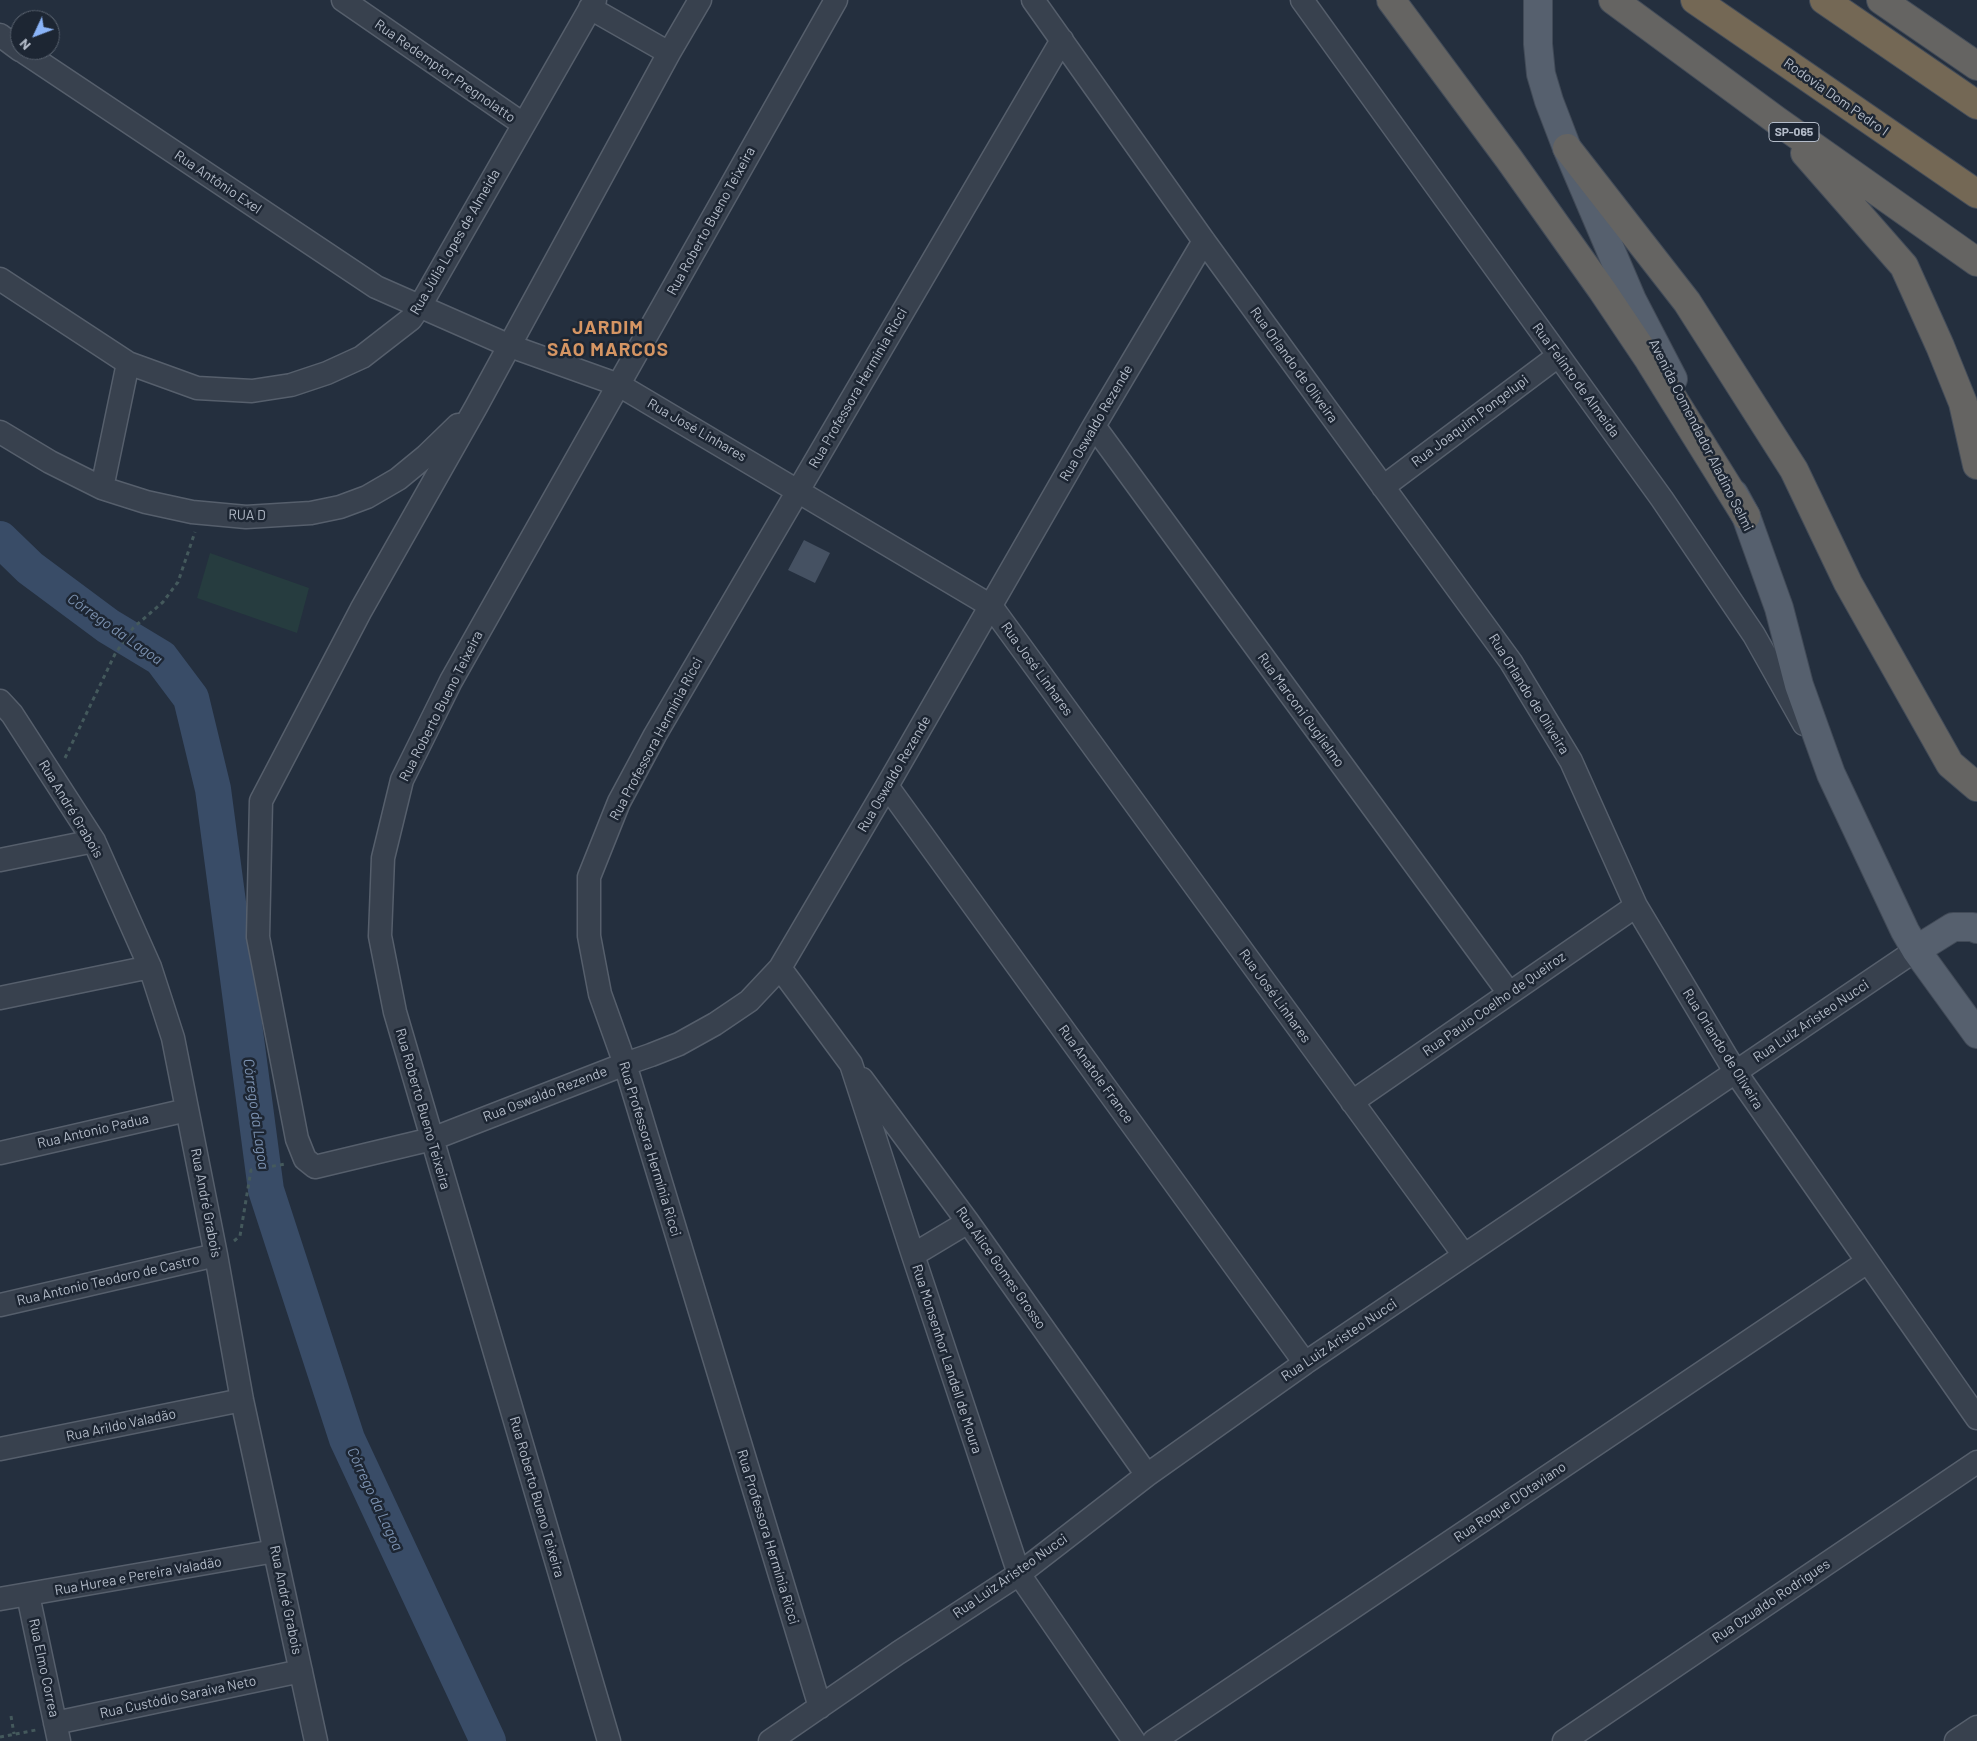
<!DOCTYPE html>
<meta charset="utf-8">
<style>
body{margin:0}
#map{position:relative;width:1977px;height:1741px;overflow:hidden;background:#242f3e;font-family:Barlow,sans-serif}
canvas{display:block}
.north{position:absolute;left:10px;top:10px;width:50px;height:50px;box-sizing:border-box;background:#1d2633;border:1px solid #59626f;border-radius:50%;rotate:227deg;font-size:14px;font-weight:700;line-height:20px;text-align:center;color:#b4bcc9}
.north::after{content:'';display:block;margin:auto;width:18px;height:22px;background:#8ab4f8;clip-path:polygon(50% 0,100% 100%,50% 72%,0 100%)}
</style>
<div id="map">
<canvas width="1977" height="1741"></canvas>
<div class="north">N</div>
</div>
<script>
const c = document.querySelector('canvas').getContext('2d');
c.lineJoin = 'round';
function fillPath(path, color) {
  c.fillStyle = color;
  c.fill(path, 'evenodd');
}
function toPath(rows) {
  const path = new Path2D();
  for (const r of rows) {
    path.moveTo(r[0], r[1]);
    for (let i = 2; i < r.length; i += 2) path.lineTo(r[i], r[i + 1]);
  }
  return path;
}
function trace(path, color, width, dash) {
  c.strokeStyle = color;
  c.lineWidth = width;
  c.lineCap = dash ? 'butt' : 'round';
  c.setLineDash(dash || []);
  c.stroke(path);
}
function drawText(font, color, halo, rows, align = 'center') {
  c.font = font + ' Barlow,sans-serif';
  c.lineWidth = 5;
  c.setLineDash([]);
  c.textBaseline = 'middle';
  c.strokeStyle = halo;
  c.fillStyle = color;
  for (const [text, x, y, turn = 0] of rows) {
    c.save();
    c.translate(x, y);
    c.rotate((+turn || 0) * Math.PI / 180);
    c.textAlign = isNaN(turn) ? turn : align;
    if (halo) c.strokeText(text, 0, 0);
    c.fillText(text, 0, 0);
    c.restore();
  }
}
fillPath(toPath([
 [210,553,309,588,297,633,197,598]
]), '#263c3f');
trace(toPath([
 [0,539,30,568,108,626,161,658,191,698,213,789,266,1190,347,1439,488,1741]
]), '#394c67', 36);
fillPath(toPath([
 [804,540,830,553,815,583,788,570]
]), '#455162');
const minor = toPath([
 [343,0,523,124],
 [700,0,669,53,476,407,361,610,261,801,258,937,297,1139,305,1159,315,1167,432,1139,625,1064,651,1055,679,1044,715,1024,749,1001,780,968,887,786,1094,426,1204,241],
 [1033,0,1204,241,1511,662,1571,761,1636,906,1736,1073,1977,1418],
 [1302,0,1662,499,1754,635,1804,724],
 [590,8,669,53],
 [0,35,20,50],
 [21,50,376,287,510,346,619,385,991,606,1464,1255],
 [0,279,128,363,197,388,252,391,291,385,327,373,362,357,411,319,420,306,595,0],
 [1094,426,1509,993],
 [0,432,50,462,102,488,146,502,192,512,246,517,311,513,340,507,367,497,398,479,426,456,458,425],
 [1383,487,1558,356],
 [102,488,128,363],
 [0,701,12,714,94,841,150,967,173,1038,216,1255,242,1400,316,1741],
 [887,786,1305,1363],
 [0,860,94,841],
 [780,968,851,1064,913,1255,1019,1574,1134,1741],
 [0,998,150,967],
 [862,1079,968,1222,1147,1475],
 [1352,1102,1636,906],
 [0,1153,187,1110],
 [913,1255,968,1222],
 [0,1305,216,1255],
 [0,1449,242,1400],
 [28,1595,59,1741],
 [0,1599,275,1551],
 [820,1707,625,1064,600,994,589,936,589,877,619,802,655,735,1062,40],
 [55,1723,301,1671],
 [609,1741,395,1012,380,936,383,858,402,780,451,681,836,0],
 [770,1741,898,1653,1019,1574,1147,1475,1305,1363,1916,950],
 [1154,1741,1867,1262],
 [1564,1741,1977,1462],
 [1956,1741,1977,1727]
]);
const primary = toPath([
 [1538,0,1538,44,1541,74,1549,101,1567,148,1632,300,1673,379],
 [1734,494,1746,516,1779,608,1799,685,1831,774,1905,931,1916,950,1977,1034],
 [1916,950,1953,927,1973,927,1977,929]
]);
const trunk = toPath([
 [1391,0,1509,159,1602,290,1649,360,1746,516],
 [1613,0,1776,120,1977,262],
 [1881,0,1977,66],
 [1567,148,1687,302,1794,470,1848,583,1950,764,1977,787],
 [1805,153,1904,266,1940,346,1963,403,1977,465]
]);
const motorway = toPath([
 [1695,0,1977,194],
 [1824,0,1977,105]
]);
trace(minor, '#565f6c', 25);
trace(primary, '#414a57', 30);
trace(trunk, '#434c59', 30);
trace(motorway, '#434c59', 30);
trace(toPath([
 [65,758,115,654,133,628,163,602,178,582,195,532],
 [234,1241,240,1236,251,1170,285,1164],
 [11,1716,14,1734],
 [0,1737,36,1730]
]), '#44595c', 3, [4, 4]);
trace(minor, '#38414e', 22);
trace(primary, '#56606e', 28);
trace(trunk, '#656462', 28);
trace(motorway, '#746855', 28);
for (const [x, y, w] of [
 [1794,132,50]
]) {
  const box = new Path2D();
  box.roundRect(x - w / 2, y - 9.5, w, 19, 4);
  c.fillStyle = '#1d2633';
  c.fill(box);
  trace(box, '#b4bcc9', 1);
}
drawText('bold 12px', '#b4bcc9', null, [
 ["SP-065",1794,132]
]);
drawText('14px', '#b4bcc9', '#1d2633', [
 ["Rua Redemptor Pregnolatto",445,71,35],
 ["Rodovia Dom Pedro I",1836,97,35],
 ["Rua Antônio Exel",218,182,34],
 ["Rua Roberto Bueno Teixeira",711,221,-61],
 ["Rua Júlia Lopes de Almeida",455,242,-60],
 ["Rua Orlando de Oliveira",1294,365,54],
 ["Rua Felinto de Almeida",1576,380,54],
 ["Rua Professora Hermínia Ricci",858,388,-60],
 ["Rua Joaquim Pongelupi",1470,421,-37],
 ["Rua Oswaldo Rezende",1096,423,-60],
 ["Rua José Linhares",697,430,30],
 ["Avenida Comendador Aladino Selmi",1701,435,63],
 ["RUA D",247,515,1],
 ["Rua José Linhares",1037,669,54],
 ["Rua Orlando de Oliveira",1529,694,58],
 ["Rua Roberto Bueno Teixeira",441,706,-63],
 ["Rua Marconi Guglielmo",1301,710,54],
 ["Rua Professora Hermínia Ricci",656,739,-62],
 ["Rua Oswaldo Rezende",894,774,-60],
 ["Rua André Grabois",71,809,59],
 ["Rua José Linhares",1275,996,54],
 ["Rua Paulo Coelho de Queiroz",1494,1004,-35],
 ["Rua Luiz Aristeo Nucci",1811,1021,-34],
 ["Rua Orlando de Oliveira",1723,1049,58],
 ["Rua Anatole France",1096,1074,54],
 ["Rua Oswaldo Rezende",545,1094,-21],
 ["Rua Roberto Bueno Teixeira",423,1109,74],
 ["Rua Antonio Padua",93,1131,-13],
 ["Rua Professora Hermínia Ricci",650,1149,73],
 ["Rua André Grabois",206,1203,79],
 ["Rua Alice Gomes Grosso",1001,1268,55],
 ["Rua Antonio Teodoro de Castro",108,1280,-13],
 ["Rua Luiz Aristeo Nucci",1339,1340,-34],
 ["Rua Monsenhor Landell de Moura",947,1359,72],
 ["Rua Arildo Valadão",121,1425,-12],
 ["Rua Roberto Bueno Teixeira",537,1497,74],
 ["Rua Roque D'Otaviano",1510,1502,-34],
 ["Rua Professora Hermínia Ricci",768,1537,73],
 ["Rua Hurea e Pereira Valadão",138,1576,-10],
 ["Rua Luiz Aristeo Nucci",1010,1576,-35],
 ["Rua André Grabois",286,1600,78],
 ["Rua Ozualdo Rodrigues",1771,1601,-34],
 ["Rua Elmo Correa",44,1668,78],
 ["Rua Custódio Saraiva Neto",178,1697,-12]
]);
drawText('italic 15px', '#7c92b1', '#1d2633', [
 ["Córrego da Lagoa",115,629,35],
 ["Córrego da Lagoa",256,1114,82],
 ["Córrego da Lagoa",375,1499,65]
]);
c.letterSpacing = '1px';
drawText('bold 19px', '#d59563', '#1d2633', [
 ["JARDIM",608,328],
 ["SÃO MARCOS",608,350]
]);
c.letterSpacing = '0px';
</script>
